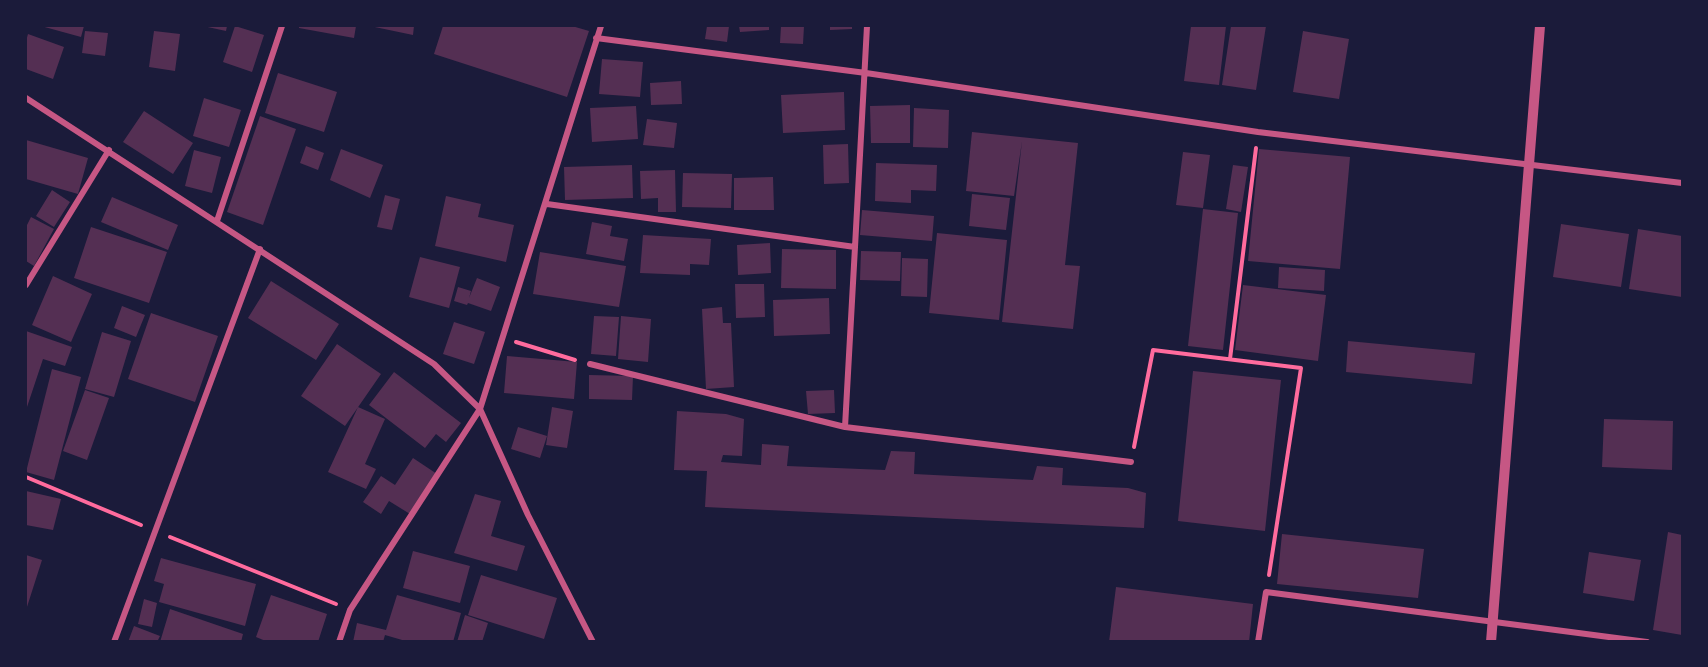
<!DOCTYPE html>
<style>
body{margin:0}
#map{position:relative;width:1708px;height:667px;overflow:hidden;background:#1b1b3a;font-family:"PT Sans Narrow",sans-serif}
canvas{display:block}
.frame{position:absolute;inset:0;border:27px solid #1b1b3a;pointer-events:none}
</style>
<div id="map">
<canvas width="1708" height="667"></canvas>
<div class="frame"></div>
</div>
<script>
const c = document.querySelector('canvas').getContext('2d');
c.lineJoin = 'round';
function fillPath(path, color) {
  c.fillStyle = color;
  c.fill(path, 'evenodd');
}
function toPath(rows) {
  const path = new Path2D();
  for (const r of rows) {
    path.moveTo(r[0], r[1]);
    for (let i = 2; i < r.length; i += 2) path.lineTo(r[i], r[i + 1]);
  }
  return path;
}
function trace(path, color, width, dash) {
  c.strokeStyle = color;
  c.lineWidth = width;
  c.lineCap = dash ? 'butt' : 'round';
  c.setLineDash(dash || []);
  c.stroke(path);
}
fillPath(toPath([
 [41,26,84,26,81,37],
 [203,26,227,26,226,31],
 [235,26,264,35,252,72,223,62],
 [299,26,356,26,354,38,299,28],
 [370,26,414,26,413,35],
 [443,26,572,26,589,31,567,97,434,54],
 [707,26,729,26,727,42,705,39],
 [739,26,769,26,769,30,740,32],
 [781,26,804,26,803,44,780,43],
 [830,26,852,26,852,29,830,30],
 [1191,26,1226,26,1219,85,1184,81],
 [1231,26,1266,26,1256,90,1222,85],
 [85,31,108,33,105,56,82,53],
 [154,31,180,34,175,71,149,67],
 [1303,31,1349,39,1339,99,1293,92],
 [28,34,64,47,53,79,26,69,26,41],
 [602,59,643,62,640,97,599,94],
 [278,73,337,92,324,132,265,113],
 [681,81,682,104,651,105,650,83],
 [844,92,845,130,783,133,781,95],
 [204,98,241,110,229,147,193,136],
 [910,105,910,143,871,143,870,106],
 [636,106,638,139,592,142,590,108],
 [914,108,949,110,948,148,913,147],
 [144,111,193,143,173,174,123,142],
 [260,116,296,129,263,225,227,212],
 [647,119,677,123,674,148,643,145],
 [972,132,1078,143,1065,265,1080,266,1073,329,1002,322,1022,141,1014,196,966,191],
 [26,140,88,158,78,194,26,179],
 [848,144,849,183,824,184,823,145],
 [306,146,324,153,318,170,300,163],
 [341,149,383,165,370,198,330,180],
 [1259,149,1350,157,1340,269,1248,261],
 [194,150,221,157,212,193,185,186],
 [1183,152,1210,155,1203,208,1176,205],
 [876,163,937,165,936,191,911,190,911,203,875,201],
 [632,165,633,198,565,200,564,167],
 [1233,165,1248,167,1241,212,1226,209],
 [675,170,676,212,658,212,658,198,641,199,640,171],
 [683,173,732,174,731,208,682,207],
 [773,177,774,210,734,210,734,178],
 [52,190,70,202,54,227,36,216],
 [972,194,1010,198,1006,230,969,226],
 [385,195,400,199,392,230,377,227],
 [446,196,481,204,478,217,514,225,506,262,435,246],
 [112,197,178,225,168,250,101,222],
 [1203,209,1238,213,1223,350,1188,346],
 [862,210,934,216,932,241,860,235],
 [31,217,54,229,34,266,26,261,26,227],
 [592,222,612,226,610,236,628,239,624,261,586,254],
 [1561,224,1629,234,1621,287,1553,277],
 [91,227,167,252,149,303,74,278],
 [1638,229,1682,236,1682,297,1629,289],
 [937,233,1007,240,999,320,929,313],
 [643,235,711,239,709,265,690,264,690,275,640,273],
 [770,243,771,273,738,275,737,245],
 [782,249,836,250,836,289,781,288],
 [861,251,901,252,900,281,860,280],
 [540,252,626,266,619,307,533,294],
 [420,257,460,267,449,308,409,297],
 [902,258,928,259,927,297,901,296],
 [1279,267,1325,270,1324,291,1278,288],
 [53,276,92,294,71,342,32,325],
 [477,278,500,287,491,311,468,303,467,305,454,301,458,287,471,291,469,298],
 [271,281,339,324,316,360,248,318],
 [735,284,764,284,765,317,736,318],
 [1243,285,1326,295,1318,361,1235,350],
 [829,298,830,334,774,336,773,300],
 [122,306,145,315,136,337,114,328],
 [722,307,723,323,731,323,734,387,706,389,702,309],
 [151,313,218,336,195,402,128,379],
 [594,316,619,317,616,356,591,354],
 [621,316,651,319,648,362,618,359],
 [454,322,485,332,474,364,443,354],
 [26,331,72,347,65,366,43,359,26,410],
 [102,332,131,341,114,397,85,389],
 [1348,341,1475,353,1472,384,1346,372],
 [337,344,381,374,345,426,301,396],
 [507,356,577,362,574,399,504,393],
 [52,369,81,377,54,480,26,472],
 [1193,371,1281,380,1265,531,1178,521],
 [394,372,461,423,446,442,436,434,425,448,369,405],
 [589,375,633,376,632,400,589,399],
 [85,390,109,398,87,460,63,451],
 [834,390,835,413,808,414,806,391],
 [358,407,385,419,365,464,376,469,366,489,328,472],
 [552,407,573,411,567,448,546,445],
 [677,411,726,414,744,419,742,456,723,455,721,462,761,465,762,444,789,446,787,466,885,470,891,451,915,452,914,474,1033,480,1037,466,1063,468,1062,485,1128,488,1146,493,1144,528,705,507,707,471,674,470],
 [1604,419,1673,421,1672,470,1602,467],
 [518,427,547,436,540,458,511,449],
 [413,458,437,474,410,514,389,501,381,514,363,502,381,476,395,485],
 [26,491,61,499,53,530,26,525],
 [475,494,501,501,491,536,525,546,517,571,454,553],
 [1668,532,1682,535,1682,635,1653,630],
 [1282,534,1424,549,1418,598,1277,584],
 [413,551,470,566,460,603,403,588],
 [1589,552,1641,560,1634,601,1583,593],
 [26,555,42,560,26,610],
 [161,558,256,584,245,626,159,602,164,584,154,581],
 [481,575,557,598,544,639,468,615],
 [1116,587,1253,604,1249,642,1109,642],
 [271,595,327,614,318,642,268,642,256,637],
 [397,595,461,613,453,642,409,642,385,635,383,642,353,642,357,623,386,630],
 [144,599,157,603,152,627,138,624],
 [170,609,243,634,241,642,160,642],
 [465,615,488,623,482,642,457,642],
 [134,626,160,636,157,642,128,642]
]), '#542f53');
trace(toPath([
 [516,342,575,360],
 [1230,359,1256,148],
 [1134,447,1153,350,1301,368,1269,575],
 [26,477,141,525],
 [170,537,336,604]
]), '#ff6b9d', 4);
trace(toPath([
 [596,38,866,73,1258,132,1682,183],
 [26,98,434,364,480,409,528,515,593,642],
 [547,204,855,247,867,26],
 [217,221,282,26],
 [26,285,109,150],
 [590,364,845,427,855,247],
 [845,427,1131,462],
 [114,642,260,249],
 [339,642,350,610,480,409,601,26],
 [1258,642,1266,592,1647,642]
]), '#c65784', 6);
trace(toPath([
 [1491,642,1540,26]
]), '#c65784', 10);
</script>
